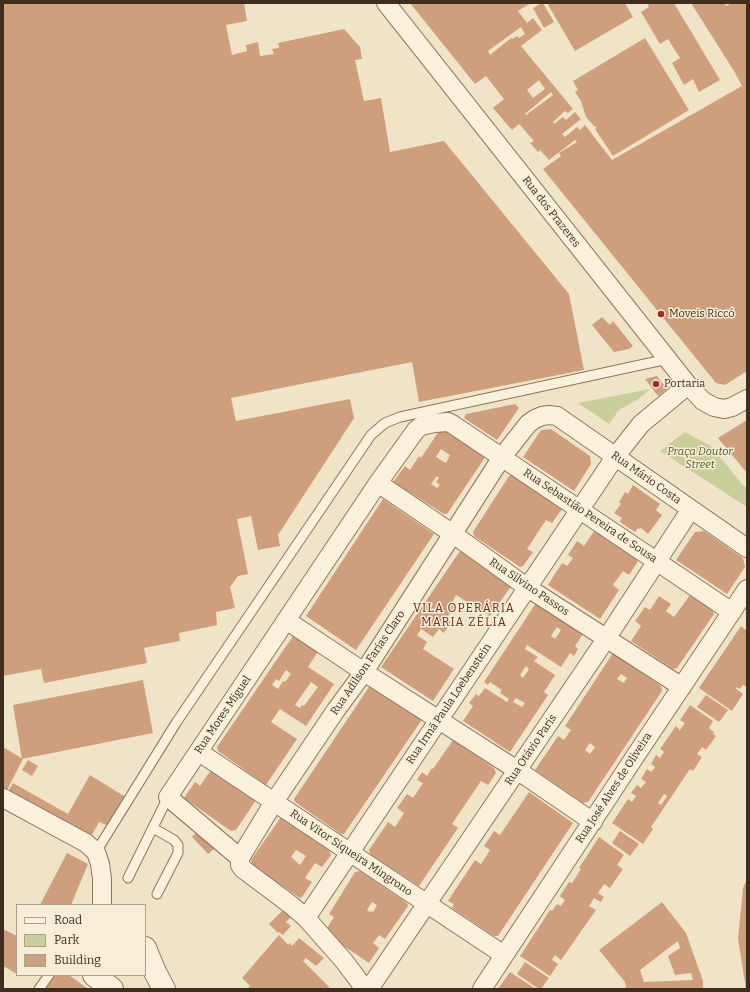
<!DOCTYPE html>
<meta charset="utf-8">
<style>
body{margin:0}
#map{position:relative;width:750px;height:992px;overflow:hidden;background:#f0e4c8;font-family:Bitter,serif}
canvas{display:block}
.frame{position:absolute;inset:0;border:4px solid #3d2e20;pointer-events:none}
.legend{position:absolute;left:16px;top:904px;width:130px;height:72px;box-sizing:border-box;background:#f7eed8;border:1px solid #ada18e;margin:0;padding:5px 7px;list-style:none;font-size:12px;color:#3d2e20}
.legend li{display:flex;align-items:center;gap:8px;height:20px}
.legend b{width:20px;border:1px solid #ada18e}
</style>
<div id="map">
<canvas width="750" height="992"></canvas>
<div class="frame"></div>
<ul class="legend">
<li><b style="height:5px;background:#faf1dc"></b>Road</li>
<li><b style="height:11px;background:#c9cf9b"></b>Park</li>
<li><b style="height:11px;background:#cf9f7d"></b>Building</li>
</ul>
</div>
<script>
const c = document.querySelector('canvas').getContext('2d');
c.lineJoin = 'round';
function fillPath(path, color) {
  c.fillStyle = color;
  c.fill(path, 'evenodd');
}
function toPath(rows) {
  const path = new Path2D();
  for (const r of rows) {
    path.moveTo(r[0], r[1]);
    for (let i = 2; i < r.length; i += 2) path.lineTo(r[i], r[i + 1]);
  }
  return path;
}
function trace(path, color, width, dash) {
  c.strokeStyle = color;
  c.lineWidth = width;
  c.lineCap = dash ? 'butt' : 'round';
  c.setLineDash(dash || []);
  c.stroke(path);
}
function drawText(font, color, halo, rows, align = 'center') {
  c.font = font + ' Bitter,serif';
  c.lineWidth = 3;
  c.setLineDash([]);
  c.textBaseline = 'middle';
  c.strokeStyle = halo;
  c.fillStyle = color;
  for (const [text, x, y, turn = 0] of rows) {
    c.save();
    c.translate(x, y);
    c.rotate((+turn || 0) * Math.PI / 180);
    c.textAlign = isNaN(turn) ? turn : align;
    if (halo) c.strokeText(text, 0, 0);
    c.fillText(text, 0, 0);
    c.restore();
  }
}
fillPath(toPath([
 [650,389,637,400,619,410,609,424,578,403],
 [685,432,711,446,747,490,747,507,660,451]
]), '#c9cf9b');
fillPath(toPath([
 [3,3,244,3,247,21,226,25,232,55,247,51,246,45,258,42,260,56,274,54,272,49,279,48,278,43,344,29,360,47,362,59,355,60,364,101,381,98,390,152,444,141,569,294,584,370,419,402,412,362,231,398,236,421,350,399,354,418,278,535,280,546,258,550,251,516,237,519,248,574,238,576,230,587,235,608,216,612,217,625,179,633,180,641,144,648,147,663,44,683,41,669,3,676],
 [410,3,531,3,518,11,527,23,533,18,542,30,521,46,573,109,568,113,565,111,553,122,554,124,563,117,566,120,575,112,581,119,562,134,565,137,577,127,580,130,585,125,612,160,742,86,734,71,691,3,725,3,726,6,732,3,747,3,747,371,725,385,716,383,543,169,561,156,559,153,577,142,575,140,549,160,540,150,538,152,530,143,534,141,519,124,512,130,493,108,504,99,486,76,475,84],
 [521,27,525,34,519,38,517,36,512,39,511,38,490,55,488,51],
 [539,80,545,89,533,98,527,90],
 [551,92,553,95,526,115,525,114],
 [542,3,543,3,554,22,544,28,533,8],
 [547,3,625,3,633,17,575,51],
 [647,3,674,3,720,80,699,92,693,79,684,85,672,63,680,58,668,39,660,44,641,12,649,7],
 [645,38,689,110,613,156,595,129,597,128,593,125,586,117,581,101,575,92,578,90,573,81],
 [602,317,610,325,613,321,633,346,629,349,614,352,592,325],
 [657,376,667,389,658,396,645,379],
 [515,404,519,408,497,440,464,418,466,414],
 [747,420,747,473,718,438],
 [441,428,484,456,484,459,447,514,444,514,393,482,405,466,410,470,419,456,421,458],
 [441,449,450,455,446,463,436,457],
 [437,476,439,478,436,482,440,485,437,488,431,484],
 [551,429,590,456,591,464,574,491,523,457,541,430],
 [514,475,562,509,552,523,546,520,527,549,533,552,523,566,520,567,474,536,473,532,509,476],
 [633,485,660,504,656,510,662,515,648,534,641,528,639,529,638,528,635,532,620,522,622,518,614,513,621,504,619,502,625,492,628,494],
 [383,499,434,534,356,650,306,616],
 [595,530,637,559,637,563,629,575,623,571,613,585,619,590,600,619,548,585,562,563,567,566,573,558,568,555,577,541,584,546],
 [704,531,743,558,745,567,727,594,676,560,695,532],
 [460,551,512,585,490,616,456,595,453,601,456,604,446,619,451,622,444,633,439,629,433,637,421,629,417,635,427,642,423,649,454,669,433,701,381,667],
 [690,595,712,610,714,614,677,668,673,669,631,641,641,626,635,621,645,607,650,610,659,596,671,604,666,611,674,617],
 [536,603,583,634,575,646,578,649,574,656,570,653,561,667,527,645,525,649,538,657,534,661,555,675,544,692,548,695,510,752,463,721,473,706,469,703,476,694,479,696,485,688,507,702,509,699,500,693,502,690,490,682,488,685,484,682],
 [557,627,561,630,555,639,551,636],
 [526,666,529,669,523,678,520,675],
 [516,698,525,703,522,707,513,702],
 [741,626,747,631,747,687,743,685,740,689,736,687,735,688,743,694,732,711,699,688],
 [296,635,319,650,308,667,334,684,306,726,280,709,271,722,297,739,266,785,218,751,217,747,293,636],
 [286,670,291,674,285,682,283,681,278,689,272,685,276,679,279,681],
 [311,682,318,687,304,706,302,705,300,708,295,705],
 [613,653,661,686,662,691,588,802,583,803,535,770,558,736,564,740,571,730,565,726],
 [621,674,627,678,624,683,617,679],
 [590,743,595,747,590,754,585,750],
 [143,680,153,733,22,759,13,705],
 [373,686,423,718,344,834,341,834,295,802,294,799,369,687],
 [706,695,728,710,719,722,697,707],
 [690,705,713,721,709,728,714,732,713,734,716,736,706,750,702,747,697,754,702,757,693,771,690,769,651,827,653,829,643,844,612,823,628,799,632,802,636,796,631,793,637,785,641,788,646,782,641,779,647,769,651,772,655,767,651,764,656,755,660,758,664,752,660,749,676,726,680,730,685,723,680,720],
 [664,794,667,796,661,805,658,803],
 [453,740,494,768,496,773,488,785,481,781,452,824,458,828,419,886,370,854,369,850,388,822,395,827,404,813,397,808,407,794,413,798,423,783,417,780,422,772,427,776,432,768,433,769],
 [3,747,23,759,7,790,3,787],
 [28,760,38,766,32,776,22,770],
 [211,770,256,800,236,830,231,831,184,798,195,782,200,786],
 [90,775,127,798,109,826,99,822,88,842,5,797,13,783,68,814],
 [529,792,573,823,498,936,494,936,452,908,454,904,448,901,475,860,481,864,490,850,484,846,494,831,500,835],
 [281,817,329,850,331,855,322,867,315,863,305,878,312,882,302,897,300,898,252,865,251,860],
 [296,850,306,856,300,865,291,857],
 [200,829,218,846,208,854,192,837],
 [620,831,639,844,630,856,612,843],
 [599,837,624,855,617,865,623,869,610,888,604,884,598,893,604,897,601,902,594,898,589,906,596,910,561,960,555,955,552,960,558,964,550,976,520,956,550,910,552,911,557,904,561,906,565,900,560,896,569,882,572,883,581,869,579,868],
 [67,853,88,864,71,905,40,905],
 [360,871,407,903,408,906,385,939,379,935,373,943,379,948,369,963,324,933,334,917,329,914,355,872],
 [372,902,377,905,373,912,371,911,370,912,367,910],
 [747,879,747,989,746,989,738,939,743,888],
 [662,902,686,933,703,981,703,989,626,989,625,982,599,950],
 [678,941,680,948,668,956,675,975,691,973,693,980,644,982,640,970],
 [283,910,292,916,286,922,291,926,283,935,279,932,278,933,269,924],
 [3,929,17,936,17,974,3,966],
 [279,935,288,945,290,943,292,946,299,938,324,958,316,966,306,958,303,961,331,989,247,989,250,986,242,978],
 [525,962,549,978,541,989,539,989,517,974],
 [510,972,516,976,536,989,498,989],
 [55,975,69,975,88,989,49,989,46,987]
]), '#cf9f7d');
const service = toPath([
 [153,828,174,840,178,845,178,853,157,894],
 [96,852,176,723,371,435,385,423,400,417,668,359],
 [128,878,168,797],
 [39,989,49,975]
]);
const minor = toPath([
 [386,3,688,385,703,401,714,407,724,409,732,407,747,399],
 [378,483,453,534,528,588,682,687],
 [286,620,364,672,517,770,593,822],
 [199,752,504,955],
 [3,798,86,843,96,852,100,864,102,879,102,905],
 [240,858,274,802,336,710,364,672,502,457,528,424,535,419,542,416,549,415,557,416,747,548],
 [306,918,615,457,641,424,688,385],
 [365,989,344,961,306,918,291,905,243,869,240,865,240,858,168,797,378,483,416,430,421,426,435,423,448,422,452,424,732,612],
 [369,989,606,639,691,509],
 [482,989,638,752,747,589]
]);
const tertiary = toPath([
 [145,948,155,972,164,989],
 [94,975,112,989]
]);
trace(service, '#8d765c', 11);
trace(minor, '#8d765c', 20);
trace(tertiary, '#8d765c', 24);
trace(service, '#faf1dc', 9);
trace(minor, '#faf1dc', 18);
trace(tertiary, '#faf1dc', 22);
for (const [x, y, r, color] of [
 [661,314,4,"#9e2a2b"],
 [656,384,4,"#9e2a2b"]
]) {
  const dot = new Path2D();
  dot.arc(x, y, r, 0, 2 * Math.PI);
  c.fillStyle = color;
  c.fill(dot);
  trace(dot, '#f7eed8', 1.5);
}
drawText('11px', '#3d2e20', '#f7eed8', [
 ["Rua dos Prazeres",551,212,52],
 ["Rua Mário Costa",646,478,35],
 ["Rua Sebastião Pereira de Sousa",590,516,34],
 ["Rua Silvino Passos",529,587,34],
 ["Rua Adilson Farias Claro",368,663,-56],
 ["Rua Irmã Paula Loebenstein",449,704,-56],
 ["Rua Mores Miguel",223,715,-56],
 ["Rua Otávio Paris",531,750,-56],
 ["Rua José Alves de Oliveira",614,788,-57],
 ["Rua Vitor Siqueira Mingrono",351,853,34]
]);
drawText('11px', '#3d2e20', '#f7eed8', [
 ["Moveis Riccó",669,314],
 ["Portaria",664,384]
], 'left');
drawText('italic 11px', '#4d5a26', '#f7eed8', [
 ["Praça Doutor",700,452],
 ["Street",700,465]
]);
c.letterSpacing = '1px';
drawText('12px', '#6b2e1e', '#f7eed8', [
 ["VILA OPERÁRIA",464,609],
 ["MARIA ZÉLIA",464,623]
]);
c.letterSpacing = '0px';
</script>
